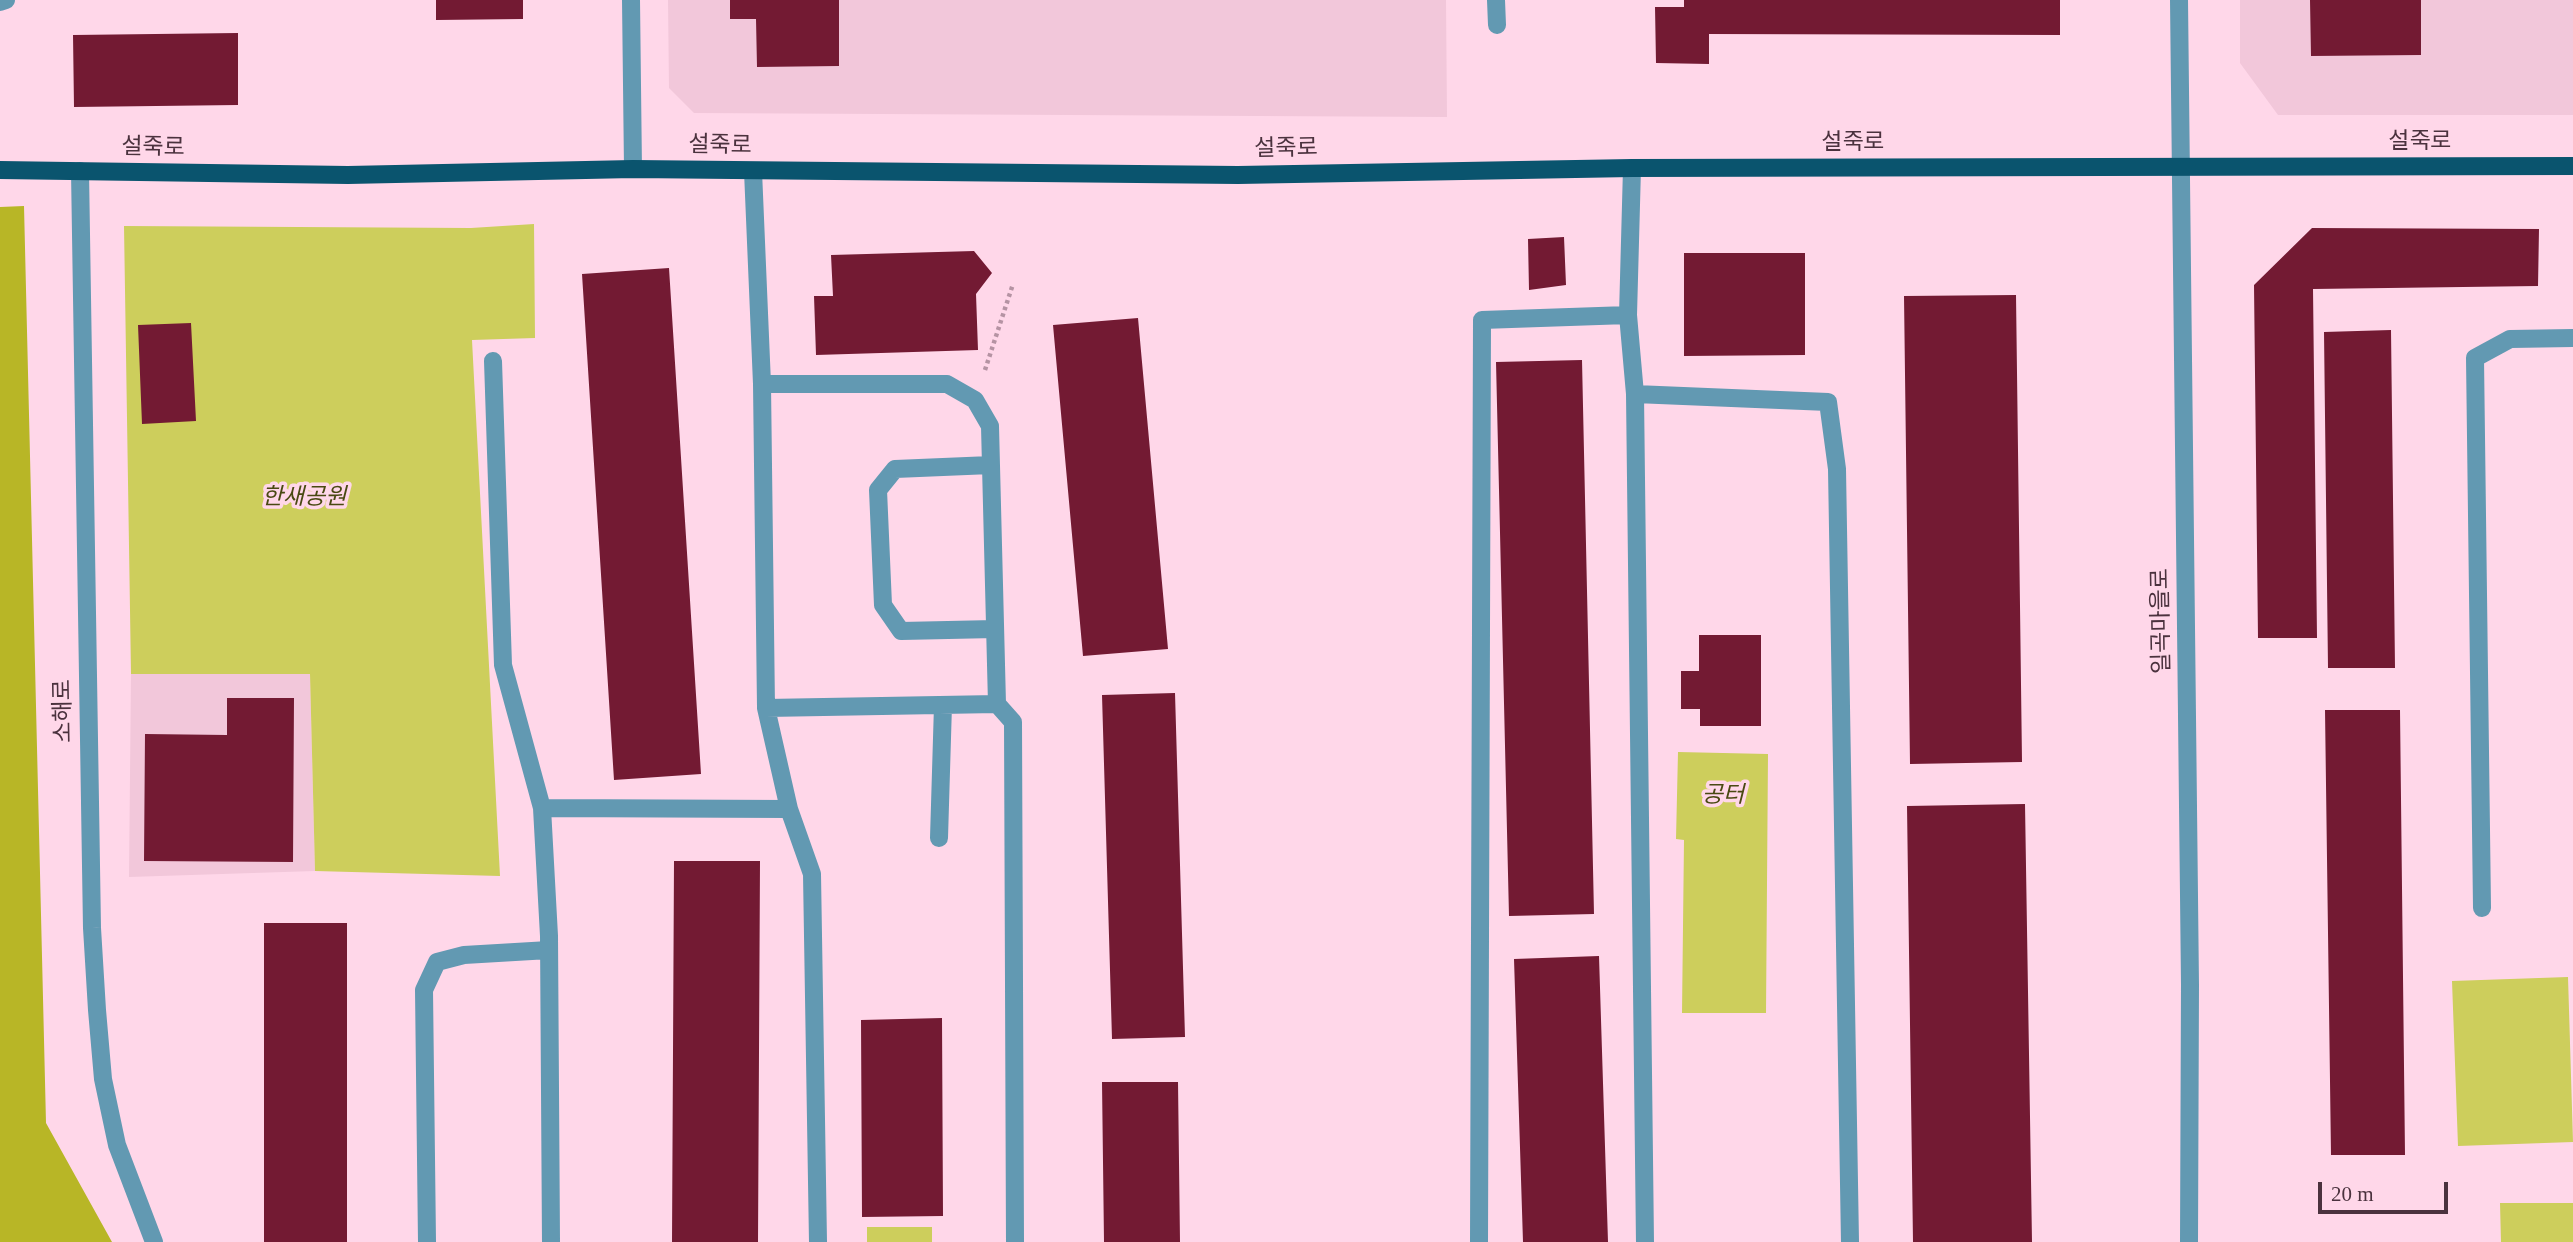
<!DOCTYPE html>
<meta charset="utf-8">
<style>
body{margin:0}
#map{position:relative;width:2573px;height:1242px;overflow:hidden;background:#ffd7e9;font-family:"Times New Roman",serif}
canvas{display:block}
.scale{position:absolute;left:2318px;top:1182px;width:130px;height:32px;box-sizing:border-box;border:4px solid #4b323e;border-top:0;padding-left:9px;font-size:21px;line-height:24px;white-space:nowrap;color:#4b323e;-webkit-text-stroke:5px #ffd7e9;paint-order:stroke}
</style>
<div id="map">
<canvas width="2573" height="1242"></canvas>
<div class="scale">20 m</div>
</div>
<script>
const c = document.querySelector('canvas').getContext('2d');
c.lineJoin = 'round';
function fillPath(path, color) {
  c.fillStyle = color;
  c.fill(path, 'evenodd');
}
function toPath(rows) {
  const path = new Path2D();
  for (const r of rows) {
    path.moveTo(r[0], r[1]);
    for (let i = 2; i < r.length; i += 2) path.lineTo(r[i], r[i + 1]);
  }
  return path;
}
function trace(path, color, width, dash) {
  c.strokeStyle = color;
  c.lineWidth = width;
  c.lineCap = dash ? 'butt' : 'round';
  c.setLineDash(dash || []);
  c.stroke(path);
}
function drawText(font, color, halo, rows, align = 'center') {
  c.font = font + ' "Times New Roman","Noto Sans KR",serif';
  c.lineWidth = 7;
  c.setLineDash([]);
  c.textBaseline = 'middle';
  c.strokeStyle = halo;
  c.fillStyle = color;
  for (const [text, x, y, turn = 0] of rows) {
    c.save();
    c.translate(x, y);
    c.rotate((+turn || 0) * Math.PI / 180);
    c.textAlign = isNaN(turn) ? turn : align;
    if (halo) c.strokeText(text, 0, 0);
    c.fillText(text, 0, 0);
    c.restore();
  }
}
fillPath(toPath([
 [668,0,1446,0,1447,117,694,113,669,88],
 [2240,0,2573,0,2573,115,2278,115,2240,63],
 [131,674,310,674,315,871,129,877]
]), '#f2c7da');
fillPath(toPath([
 [534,224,535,338,472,340,500,876,315,871,310,674,131,674,124,226,471,228],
 [1678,752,1768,754,1766,1013,1682,1013,1684,840,1676,839],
 [2568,977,2573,1142,2458,1146,2452,981],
 [2500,1203,2573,1203,2573,1242,2501,1242],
 [867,1227,932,1227,932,1242,867,1242]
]), '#cdce5c');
fillPath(toPath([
 [24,206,46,1123,112,1242,0,1242,0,207]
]), '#b8b626');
fillPath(toPath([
 [436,0,523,0,523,19,436,20],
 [730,0,839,0,839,66,757,67,756,19,730,19],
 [1684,0,2060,0,2060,35,1709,34,1709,64,1656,63,1655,7,1684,7],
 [2310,0,2421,0,2421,55,2311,56],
 [238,33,238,105,74,107,73,35],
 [2312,228,2539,229,2538,286,2313,289,2317,638,2258,638,2254,285],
 [1564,237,1566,285,1529,290,1528,239],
 [974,251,992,273,976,294,978,350,816,355,814,296,833,296,831,255],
 [1684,253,1805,253,1805,355,1684,356],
 [669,268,701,774,614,780,582,274],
 [2016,295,2022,762,1910,764,1904,296],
 [1138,318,1168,649,1083,656,1053,325],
 [191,323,196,421,142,424,138,325],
 [2391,330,2395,668,2328,668,2324,332],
 [1582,360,1594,914,1509,916,1496,362],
 [1699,635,1761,635,1761,726,1700,726,1700,709,1681,709,1681,671,1699,671],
 [1175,693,1185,1037,1112,1039,1102,695],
 [227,698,294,698,293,862,144,861,145,734,227,735],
 [2325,710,2400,710,2405,1155,2331,1155],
 [2025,804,2032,1242,1913,1242,1907,806],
 [674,861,760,861,758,1242,672,1242],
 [264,923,347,923,347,1242,264,1242],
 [1599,956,1608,1242,1523,1242,1514,959],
 [942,1018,943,1216,862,1217,861,1020],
 [1102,1082,1178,1082,1180,1242,1104,1242]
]), '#731a33');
trace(toPath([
 [985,370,1013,284]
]), '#b593a3', 4.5, [3.5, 3.5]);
trace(toPath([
 [631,0,633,169],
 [1496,0,1497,25],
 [2179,0,2190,984,2189,1242],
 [0,2,6,0],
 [1632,168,1628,315,1635,394,1645,1242],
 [80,171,92,928,97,1010,103,1079,117,1145,154,1242],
 [753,171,762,384,766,708,789,809,812,874,818,1242],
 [493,361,503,665,542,808,549,936,551,1242],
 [762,384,947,384,975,400,990,426,997,704,766,708],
 [1635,394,1828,402,1837,469,1850,1242],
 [991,465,895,469,878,490,883,605,901,631,995,629],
 [997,704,1013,722,1015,1242],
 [542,808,789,809],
 [939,838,943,705],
 [2482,908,2475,358,2510,339,2573,338],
 [427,1242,424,990,437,962,464,955,549,950],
 [1479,1242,1482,320,1628,315]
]), '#6299b2', 18);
trace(toPath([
 [0,170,348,175,633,169,1238,175,1632,168,2573,166]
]), '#0a546e', 18);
drawText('23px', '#4b323e', '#ffd7e9', [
 ["설죽로",2420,142],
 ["설죽로",1853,143],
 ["설죽로",720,146,1],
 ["설죽로",153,148,1],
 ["설죽로",1286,149,-1],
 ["일곡마을로",2162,621,-91],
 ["소해로",64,711,-91]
]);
drawText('italic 23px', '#494912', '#ffd7e9', [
 ["한새공원",304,498],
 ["공터",1723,796]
]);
</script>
